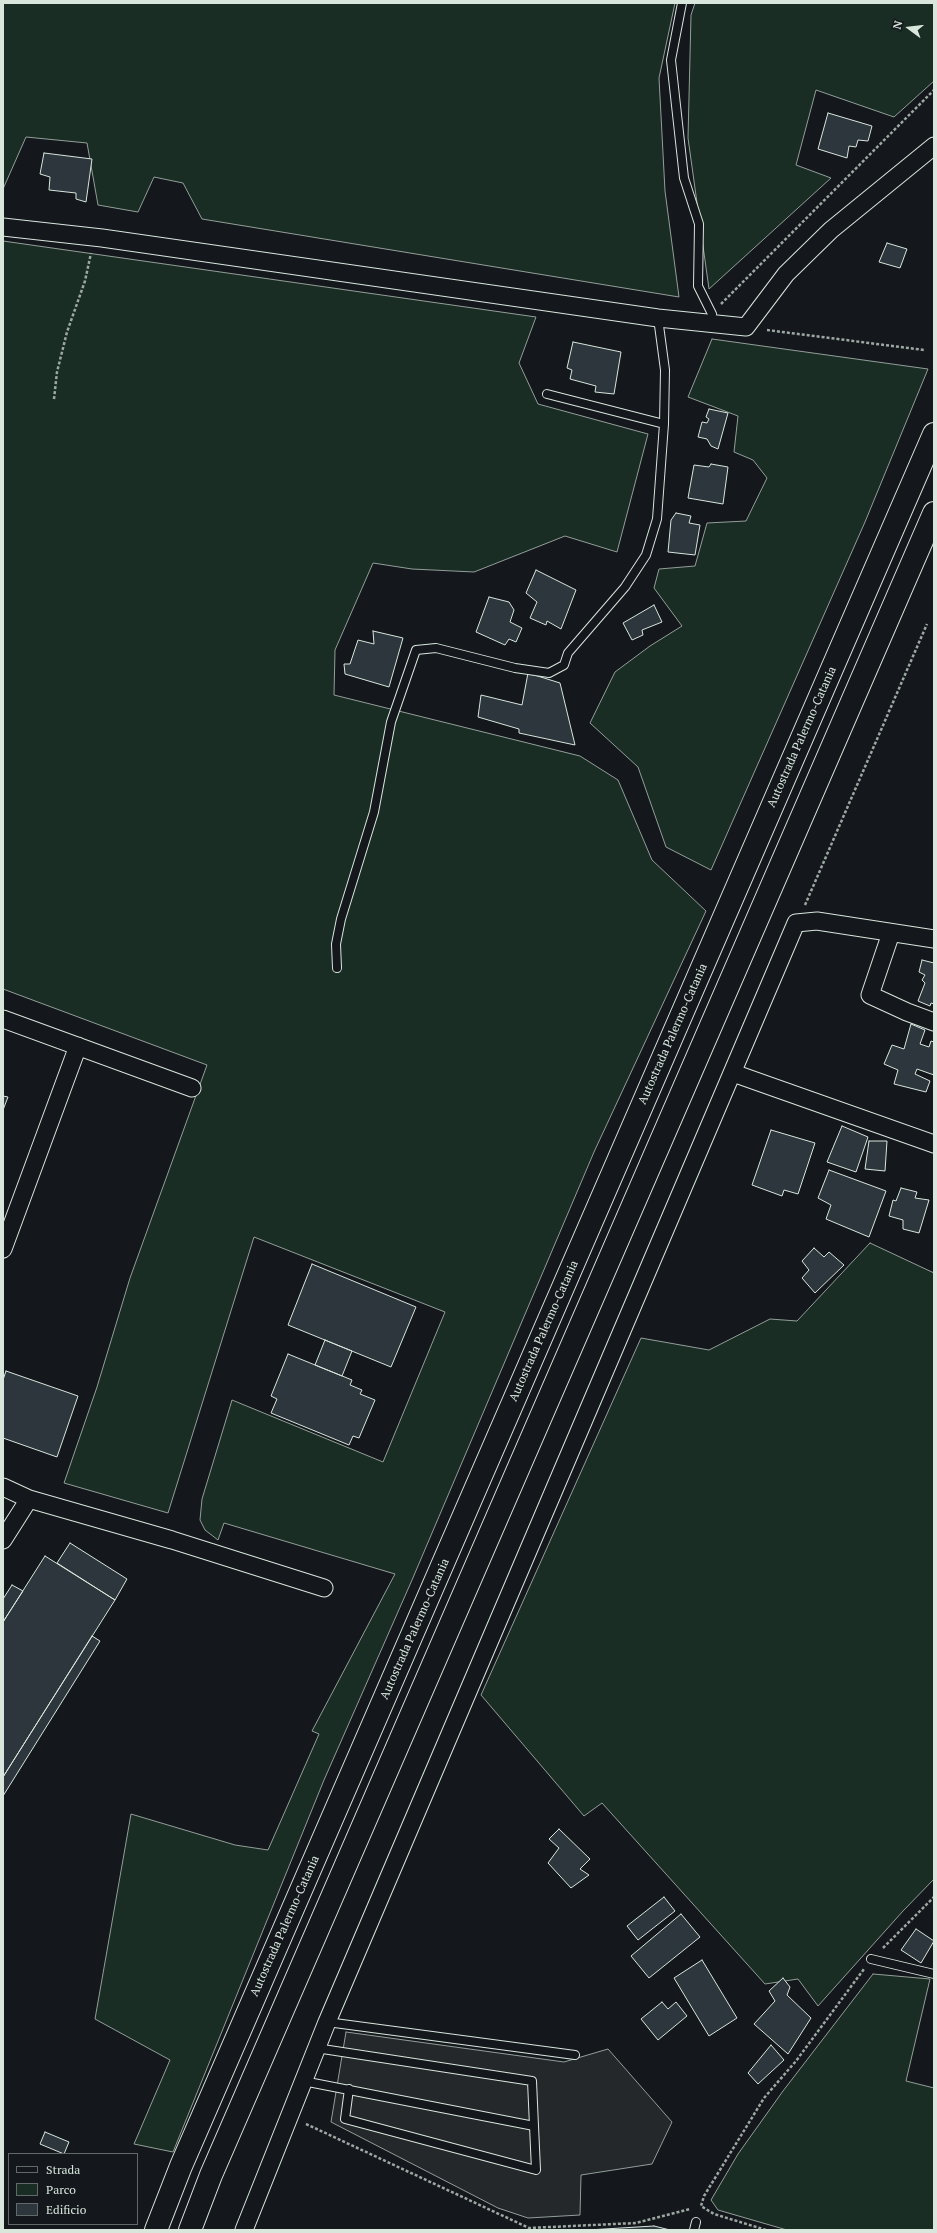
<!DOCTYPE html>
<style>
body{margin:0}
#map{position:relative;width:937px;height:2233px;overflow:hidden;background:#14181c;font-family:"PT Serif",serif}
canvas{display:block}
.frame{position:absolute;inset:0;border:4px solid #d8e6dc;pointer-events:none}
.legend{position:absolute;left:8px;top:2153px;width:130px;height:72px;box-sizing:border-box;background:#14181c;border:1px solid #626a69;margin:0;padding:5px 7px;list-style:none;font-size:12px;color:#d8e6dc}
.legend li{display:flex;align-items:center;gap:8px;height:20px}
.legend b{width:20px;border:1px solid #626a69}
.north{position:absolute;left:889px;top:8px;width:40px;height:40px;-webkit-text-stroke:3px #14181c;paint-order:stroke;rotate:285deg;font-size:11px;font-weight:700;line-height:16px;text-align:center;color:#d8e6dc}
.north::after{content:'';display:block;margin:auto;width:14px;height:18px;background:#d8e6dc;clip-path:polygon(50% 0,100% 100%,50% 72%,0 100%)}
</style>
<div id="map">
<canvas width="937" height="2233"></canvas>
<div class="frame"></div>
<ul class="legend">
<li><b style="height:5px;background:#14181c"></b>Strada</li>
<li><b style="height:11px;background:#1a2d24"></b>Parco</li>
<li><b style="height:11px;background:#2c363c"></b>Edificio</li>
</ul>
<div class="north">N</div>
</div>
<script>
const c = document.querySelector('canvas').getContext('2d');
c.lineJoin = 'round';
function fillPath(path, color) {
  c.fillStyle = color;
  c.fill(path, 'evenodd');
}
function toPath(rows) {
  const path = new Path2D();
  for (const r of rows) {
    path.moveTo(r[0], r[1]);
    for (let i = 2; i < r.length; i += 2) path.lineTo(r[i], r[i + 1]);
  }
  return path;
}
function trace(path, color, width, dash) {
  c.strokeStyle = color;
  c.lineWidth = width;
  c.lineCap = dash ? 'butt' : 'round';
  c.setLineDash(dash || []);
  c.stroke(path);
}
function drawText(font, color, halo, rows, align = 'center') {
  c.font = font + ' "PT Serif",serif';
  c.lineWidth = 3;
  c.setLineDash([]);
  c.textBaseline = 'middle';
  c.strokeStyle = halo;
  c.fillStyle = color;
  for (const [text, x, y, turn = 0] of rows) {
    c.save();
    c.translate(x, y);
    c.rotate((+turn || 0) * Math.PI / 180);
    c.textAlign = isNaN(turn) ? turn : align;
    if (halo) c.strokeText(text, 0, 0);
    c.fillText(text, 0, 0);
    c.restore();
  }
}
const green = toPath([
 [3,3,675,3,659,78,665,191,679,297,202,219,183,183,154,177,138,212,98,205,87,143,26,137,3,189,3,3],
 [695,3,934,3,934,81,894,117,816,90,796,165,831,178,709,289,688,138,691,15,695,3],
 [3,241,536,317,519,363,538,404,648,434,617,552,565,536,474,572,412,569,373,563,335,650,334,695,580,756,618,780,652,860,706,911,594,1152,412,1580,324,1780,173,2152,134,2144,170,2060,95,2019,131,1814,235,1845,268,1850,319,1734,312,1731,395,1574,224,1523,218,1540,205,1530,200,1520,202,1499,232,1400,383,1462,445,1312,254,1237,168,1513,64,1483,97,1387,130,1278,207,1065,3,989,3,241],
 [712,339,928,369,865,522,711,870,666,847,638,767,590,723,615,672,650,646,682,626,654,588,659,569,695,566,707,523,746,521,767,478,753,460,734,452,738,416,688,397,712,339],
 [870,1243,934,1273,934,1879,903,1911,818,2006,798,1979,765,1984,602,1803,584,1816,481,1695,641,1338,709,1350,770,1319,797,1321,870,1243],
 [873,1974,930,1979,906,2081,934,2088,934,2230,787,2230,718,2210,711,2200,738,2154,783,2091,873,1974]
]);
fillPath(green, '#1a2d24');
trace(green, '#939e99', 1);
const parking = toPath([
 [346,2032,564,2062,608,2049,672,2122,652,2164,581,2175,580,2215,528,2218,498,2208,331,2122,346,2032]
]);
fillPath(parking, '#24282b');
trace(parking, '#939e99', 1);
const building = toPath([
 [828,113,872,126,868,141,858,140,856,147,849,146,847,158,818,149,828,113],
 [44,153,92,159,86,202,76,199,76,193,49,190,50,177,40,174,44,153],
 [887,243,907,249,900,268,879,262,887,243],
 [573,342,621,352,614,394,595,392,596,386,570,379,572,370,567,368,573,342],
 [709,409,728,413,718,449,711,446,707,439,698,437,702,422,707,423,709,419,706,417,709,409],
 [711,464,728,467,723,504,688,498,694,465,709,467,711,464],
 [676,513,691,516,689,523,700,525,695,555,668,552,671,520,676,513],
 [536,570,576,590,561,629,547,621,546,625,530,618,537,602,526,593,536,570],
 [489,597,509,602,514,610,510,622,522,628,516,642,509,639,505,645,476,632,489,597],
 [654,605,662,622,642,630,643,635,632,640,623,623,654,605],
 [373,631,403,638,389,687,345,674,344,664,350,664,358,640,374,644,373,631],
 [528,673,560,683,575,745,519,733,519,729,478,717,481,695,522,705,528,673],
 [922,960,934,963,934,1004,931,1003,930,1006,918,1001,925,983,922,980,925,975,919,972,922,960],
 [911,1024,925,1030,920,1044,929,1047,931,1041,934,1042,934,1075,917,1069,915,1074,930,1081,926,1092,894,1084,898,1070,884,1064,892,1045,904,1049,911,1024],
 [3,1096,8,1097,3,1110,3,1096],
 [842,1126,868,1137,856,1172,827,1162,842,1126],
 [771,1130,815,1143,798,1194,784,1190,782,1196,752,1185,771,1130],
 [869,1141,887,1141,885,1171,865,1169,869,1141],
 [829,1170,886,1191,869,1237,826,1219,831,1205,818,1198,829,1170],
 [901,1188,917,1192,915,1198,929,1200,919,1233,903,1229,903,1220,889,1216,893,1200,896,1201,901,1188],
 [814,1248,824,1257,829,1252,844,1265,815,1293,802,1278,809,1270,802,1261,814,1248],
 [312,1264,416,1307,391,1367,288,1325,312,1264],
 [325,1340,352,1351,342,1376,315,1365,325,1340],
 [288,1354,352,1380,350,1385,362,1390,360,1394,375,1400,359,1438,353,1436,349,1445,271,1413,277,1399,271,1396,288,1354],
 [6,1371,78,1396,57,1457,3,1438,3,1380,6,1371],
 [70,1543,127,1579,115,1600,57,1563,70,1543],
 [45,1556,115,1600,3,1777,3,1622,45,1556],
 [12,1585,23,1591,3,1622,3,1599,12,1585],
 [92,1636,100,1641,3,1796,3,1777,92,1636],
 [559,1829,590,1859,580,1869,589,1875,571,1888,548,1863,559,1848,549,1839,559,1829],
 [664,1897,675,1911,638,1940,627,1926,664,1897],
 [681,1914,700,1937,649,1978,631,1956,681,1914],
 [916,1929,934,1941,921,1963,901,1950,916,1929],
 [702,1960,737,2018,709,2036,674,1978,702,1960],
 [783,1978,790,1987,787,1995,811,2018,788,2054,754,2024,775,2001,769,1991,783,1978],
 [662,2002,668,2009,676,2002,687,2016,658,2040,641,2019,662,2002],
 [771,2045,784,2060,758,2084,748,2073,771,2045],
 [45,2132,69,2142,64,2154,40,2144,45,2132],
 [654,2226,670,2230,588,2230,654,2226]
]);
fillPath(building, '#2c363c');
trace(building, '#d8e6dc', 1);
const service = toPath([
 [682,3,671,60,684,178,699,224,698,286,712,314],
 [547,394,664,424],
 [337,968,336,944,341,919,374,812,391,722,416,650,436,648,515,668,549,673,564,665,568,653,625,587,646,555,657,519,664,424,665,370,658,318],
 [871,1959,934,1974],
 [327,2022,575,2055],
 [303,2081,534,2126,532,2081,316,2048],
 [349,2089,345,2119,536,2170,534,2126],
 [694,2230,696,2222]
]);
const minor = toPath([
 [3,227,102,238,658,318,746,327,786,274,831,230,934,146],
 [891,933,870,995,907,1012,934,1022],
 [3,1019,192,1088],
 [733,1073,934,1144],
 [3,1249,78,1046],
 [3,1487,29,1499,172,1540,324,1588],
 [3,1540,29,1499],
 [244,2230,327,2022,796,923,817,921,934,939]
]);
const motorway = toPath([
 [156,2230,181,2166,934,434],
 [190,2230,211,2175,934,513]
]);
trace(service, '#d8e6dc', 10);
trace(minor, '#d8e6dc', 19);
trace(motorway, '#d8e6dc', 24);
trace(toPath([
 [721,304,934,90],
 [767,330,924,350],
 [54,399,57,372,67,332,85,281,91,253],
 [805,905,927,624],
 [883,1948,934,1897],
 [306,2124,529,2228,636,2223,690,2209],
 [766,2230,714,2214,701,2206,704,2196,764,2098,796,2061,864,1969]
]), '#9da8a2', 2.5, [3, 2]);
trace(service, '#14181c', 8);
trace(minor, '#14181c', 17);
trace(motorway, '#14181c', 22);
drawText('12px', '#d8e6dc', '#14181c', [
 ["Autostrada Palermo-Catania",802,737,-66],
 ["Autostrada Palermo-Catania",673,1034,-66],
 ["Autostrada Palermo-Catania",544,1331,-66],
 ["Autostrada Palermo-Catania",415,1629,-66],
 ["Autostrada Palermo-Catania",285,1926,-66]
]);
</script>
